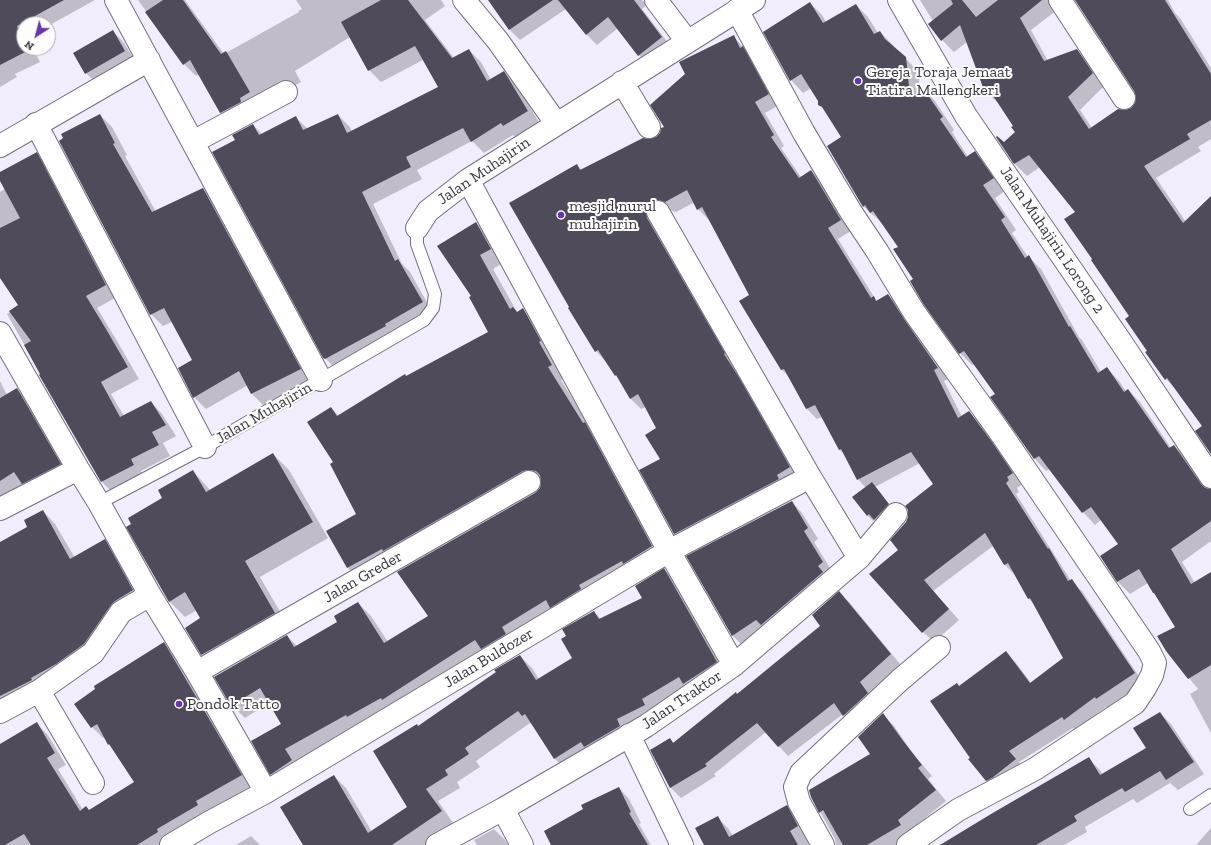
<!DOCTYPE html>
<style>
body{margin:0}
#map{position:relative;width:1211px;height:845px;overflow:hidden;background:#f1edfc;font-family:"Zilla Slab",serif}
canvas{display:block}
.north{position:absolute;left:16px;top:16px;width:40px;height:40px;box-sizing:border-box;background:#fdfdfd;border:1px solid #afaeb1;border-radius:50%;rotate:216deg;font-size:11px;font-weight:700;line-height:16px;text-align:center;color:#39373f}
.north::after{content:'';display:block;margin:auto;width:14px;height:18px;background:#6736ad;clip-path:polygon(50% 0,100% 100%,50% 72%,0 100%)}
</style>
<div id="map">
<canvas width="1211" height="845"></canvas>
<div class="north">N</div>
</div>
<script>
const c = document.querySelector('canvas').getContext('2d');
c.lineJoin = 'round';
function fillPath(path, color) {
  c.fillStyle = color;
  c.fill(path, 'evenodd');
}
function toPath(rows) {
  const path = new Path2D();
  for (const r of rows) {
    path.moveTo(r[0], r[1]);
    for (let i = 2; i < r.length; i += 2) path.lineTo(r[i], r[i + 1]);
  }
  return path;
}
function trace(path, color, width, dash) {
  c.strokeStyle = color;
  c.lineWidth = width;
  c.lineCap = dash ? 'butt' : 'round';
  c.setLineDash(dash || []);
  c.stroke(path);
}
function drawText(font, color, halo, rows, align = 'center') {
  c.font = font + ' "Zilla Slab",serif';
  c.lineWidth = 4;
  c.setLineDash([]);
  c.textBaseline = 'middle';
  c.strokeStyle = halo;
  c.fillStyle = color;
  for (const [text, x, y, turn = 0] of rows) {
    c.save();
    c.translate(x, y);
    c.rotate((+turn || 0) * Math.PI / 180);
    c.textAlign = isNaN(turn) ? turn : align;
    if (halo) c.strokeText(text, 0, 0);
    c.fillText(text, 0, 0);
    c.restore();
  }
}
fillPath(toPath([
 [0,0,95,0,48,26,48,24,24,24,24,48,33,48,40,62,15,74,17,77,0,87],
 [138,0,185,0,224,54,299,12,298,11,302,9,296,0,441,0,445,6,425,20,454,58,469,50,481,62,491,80,504,72,516,84,540,124,516,138,513,135,484,153,472,141,417,170,422,179,373,204,402,264,410,272,434,315,337,370,324,357,237,140,253,125,263,135,295,117,308,129,338,115,350,127,352,132,439,88,423,60,381,82,369,70,350,37,295,71,301,82,251,110,233,125,221,113,199,74,196,76,184,64],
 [489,0,642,0,647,5,642,9,672,48,649,66,639,55,618,28,597,45,586,34,566,9,520,40,510,30],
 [920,0,1070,0,1031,30,1048,61,1077,50,1089,63,1104,86,1080,110,1092,128,1124,111,1131,110,1136,104,1137,97,1135,91,1075,0,1168,0,1175,13,1180,18,1211,68,1211,139,1198,147,1201,151,1156,178,1186,222,1211,198,1211,453,1204,426,1177,390,1166,379,1148,351,1076,212,1040,167,1027,176,1015,164,997,138,1004,144,1016,132,1014,126,998,102,997,102,984,90,967,42,954,52,942,40,933,21],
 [810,3,822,15,826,22,856,5,868,17,878,33,880,32,892,44,895,48,918,71,920,90,923,89,935,101,954,130,952,132,968,157,975,153,987,165,1005,191,995,198,1016,230,1012,233,1028,257,1029,257,1041,269,1079,337,1082,340,1101,372,1107,368,1119,381,1126,391,1128,390,1140,402,1171,448,1174,446,1186,458,1211,494,1211,541,1182,562,1195,583,1211,573,1211,733,1190,694,1198,689,1166,650,1176,627,1148,583,1130,594,1118,582,1101,556,1119,545,1101,520,1095,525,1083,512,1050,469,1046,471,1034,458,997,394,974,364,972,365,960,353,914,279,899,247,883,224,863,206,842,137,811,88,803,93,791,80],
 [113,31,124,43,136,62,97,84,86,73],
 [733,36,753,58,779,105,765,113,784,146,781,148,801,177,811,171,822,182,851,231,838,239,876,300,877,301,888,295,899,305,948,379,944,381,962,417,969,412,980,423,1002,454,1023,484,1017,488,1019,492,1016,494,1071,581,1082,591,1144,684,1108,709,1106,707,1075,730,1073,728,1019,762,1026,770,997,791,986,780,971,758,957,684,960,687,1006,652,1016,663,1031,683,1064,659,1033,603,1029,599,1015,575,1005,565,993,546,933,591,959,620,934,642,923,632,899,551,906,523,934,484,920,463,875,487,893,510,880,525,875,520,873,521,868,516,854,497,866,488,858,479,846,456,839,449,822,417,817,419,807,409,790,378,782,370,750,296,709,220,698,209,695,202,676,212,670,210,663,211,800,478,686,544,675,534,641,470,661,459,657,429,646,407,641,409,631,399,619,379,606,362,596,351,577,165,582,170,649,140,656,138],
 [100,115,112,127,127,155,125,156,156,212,203,189,215,201,312,381,264,406,252,394,248,385,206,409,194,397,179,369,193,361,172,322,163,326,151,314],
 [37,154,48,165,117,297,97,308,117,341,139,379,111,394,124,416,151,402,162,414,176,436,163,443,170,456,141,471,144,477,113,493,102,482,7,314,19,305,1,278,0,279,0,192,22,178],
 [476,223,490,236,504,262,493,269,517,312,518,313,523,310,536,323,564,378,561,380,592,431,665,560,285,787,271,774,252,741,282,724,269,703,245,718,232,705,287,636,297,646,339,622,358,603,371,616,388,642,429,616,541,488,542,483,537,484,361,581,348,568,358,515,334,462,331,408,339,416,407,377,490,332,473,296],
 [0,381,7,395,17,389,28,401,71,476,0,500],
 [273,454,289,470,328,538,260,577,290,629,218,670,202,654,186,629,202,619,197,610,185,617,169,601,164,498,193,471,210,490],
 [792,502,802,513,818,539,814,542,833,573,743,646,732,635],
 [43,511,55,524,75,558,105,540,117,553,145,604,0,717,0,543,29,527],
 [664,570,677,582,729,674,567,770,554,758,535,728,530,723,476,761,480,767,457,782,460,788,438,801,462,836,445,845,304,845,334,776,346,788,372,832,408,807,419,727,520,656,532,668,539,679,574,659,594,612,601,619,644,599],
 [839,593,849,602,900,664,869,693,877,703,853,725,843,714,788,756,766,732,714,774,716,776,681,798,671,788,651,750,670,739,674,743,737,695,821,626],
 [164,643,175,654,252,786,206,813,165,845,2,845,0,842,0,745,37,724,48,735,66,765,58,769,83,810,90,811,135,783,105,737,103,738,92,727],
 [1160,713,1171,724,1204,774,1178,790,1170,783,1137,803,1133,799,1085,827,1087,832,1064,845,943,845,1089,759,1100,770,1103,775,1147,748],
 [883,715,894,726,914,755,932,776,928,779,946,801,908,832,911,836,896,845,836,845,835,839,812,797,871,754],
 [619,788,629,799,641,823,639,824,651,845,552,845],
 [787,806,798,817,813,845,706,845,717,817,728,828,733,836],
 [1211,828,1211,845,1196,845],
 [494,829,505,840,508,845,477,845,474,840],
 [251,836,260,845,236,845]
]), '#0003');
fillPath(toPath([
 [0,0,64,0,17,26,24,40,24,48,28,48,29,50,0,65],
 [163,0,183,0,221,54,226,51,250,92,240,98,241,102,220,113,190,60,183,65,145,12],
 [381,0,408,0,452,58,469,49,487,81,504,71,528,111,503,126,501,123,471,142,463,128,406,157,411,167,362,192,395,261,398,259,423,302,385,324,386,326,325,359,323,358,212,152,235,140,232,135,253,124,259,135,296,116,303,130,338,114,347,133,438,87,415,46,368,71,341,22],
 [488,0,553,0,509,30],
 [558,0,634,0,662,37,638,56,608,17,586,35],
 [951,0,962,0,976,17,998,0,1042,0,1020,18,1044,61,1077,49,1093,73,1068,97,1089,129,1118,109,1125,110,1131,108,1135,103,1136,97,1134,91,1075,0,1165,0,1211,74,1211,120,1187,134,1190,139,1144,166,1183,223,1211,196,1211,454,1195,431,1202,426,1167,378,1165,380,1145,352,1147,351,1125,319,1129,316,1091,260,1092,259,1064,219,1075,212,1029,155,1014,164,996,137,997,136,1004,142,1015,132,1011,127,1013,126,988,88,984,90,960,25,941,41,928,24,953,4],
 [810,2,823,23,856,4,874,34,880,31,885,39,906,57,910,96,923,88,943,117,940,119,966,157,975,151,994,178,983,185,1005,217,1001,220,1025,258,1029,255,1069,327,1070,326,1098,373,1107,367,1124,392,1128,389,1169,448,1174,445,1201,484,1205,488,1211,489,1211,521,1171,549,1191,584,1211,572,1211,665,1188,679,1166,651,1157,636,1175,627,1154,593,1153,593,1139,569,1117,582,1100,556,1118,544,1091,507,1082,513,1039,456,1034,459,990,397,995,394,964,351,959,354,924,305,910,281,913,279,893,249,898,247,873,211,870,213,865,205,863,207,827,146,841,137,822,107,818,105,818,101,801,74,790,81,763,32],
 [113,30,125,51,85,74,73,53],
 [734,35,740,48,743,46,769,94,755,102,774,135,771,137,799,178,811,170,841,220,828,228,871,298,874,296,876,301,888,294,904,319,938,368,934,370,958,418,969,411,992,442,1013,473,1007,477,1009,480,1006,483,1048,549,1049,548,1068,581,1072,579,1135,673,1096,699,1095,697,1064,720,1062,717,1009,751,1016,759,992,778,986,781,968,759,970,758,930,701,957,683,959,686,1006,651,1030,683,1063,658,1030,598,1028,599,1008,563,1004,565,985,533,924,580,949,609,922,633,869,574,898,550,890,540,906,522,908,517,908,510,905,506,933,484,911,452,857,480,841,449,839,450,815,405,806,409,784,369,781,370,739,301,749,295,702,207,697,210,687,190,665,202,658,200,651,201,647,206,646,212,647,218,725,353,724,354,740,379,790,467,777,475,779,479,674,534,639,470,660,459,645,435,656,428,638,394,630,399,616,375,615,376,598,350,595,352,568,308,569,307,509,203,577,164,580,170,643,138,649,139,656,137,660,133,661,128,664,127,650,105,685,74,679,62],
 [100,114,115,143,113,144,152,212,203,188,301,369,251,394,239,371,193,398,178,368,192,360,164,308,150,315,59,141,63,138,61,134],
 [37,152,106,285,86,296,106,329,128,367,101,382,120,417,151,401,166,425,152,432,159,445,131,459,134,465,101,482,39,375,40,374,24,345,31,341,9,311,18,305,0,278,0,228,20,218,0,181,0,172],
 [476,222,491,249,480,255,510,309,513,307,517,312,523,308,541,341,539,342,552,365,548,367,583,423,585,422,652,546,623,564,622,561,579,585,581,589,550,608,546,600,502,627,506,634,481,649,475,640,382,700,381,698,347,717,346,715,285,749,292,760,270,775,251,741,281,724,260,688,231,706,214,677,287,635,294,647,337,622,334,616,358,602,384,643,428,616,397,572,535,493,540,488,541,482,540,475,536,471,529,470,523,471,383,551,382,549,347,568,326,531,356,514,330,464,333,462,307,422,331,407,337,416,405,374,406,376,488,332,469,297,471,296,437,246],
 [17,388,61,464,22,484,14,472,0,481,0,398],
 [273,453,313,522,245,561,275,613,201,655,185,628,200,618,185,592,169,602,126,527,131,524,128,518,162,498,158,490,193,470,206,492],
 [872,482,889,504,874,520,869,514,867,516,852,497],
 [792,501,808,528,804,531,823,562,818,566,823,572,761,625,756,620,732,636,686,556],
 [43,510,70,559,105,539,133,590,115,601,111,605,84,644,56,664,31,678,32,680,0,696,0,542,27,527,24,520],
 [664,568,717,662,683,684,679,677,642,699,645,705,617,719,620,726,584,747,581,742,554,759,525,714,522,716,518,711,465,748,469,754,445,770,448,775,426,789,442,811,392,845,303,845,280,807,334,775,368,833,407,807,373,751,417,724,418,726,496,672,494,670,520,655,536,680,572,658,561,639,566,636,562,629,594,611,599,619,642,598,635,586],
 [839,591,891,654,860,682,868,693,843,716,834,703,778,747,757,723,705,764,707,766,670,788,650,750,670,738,673,743,736,692,737,694,820,626,812,615],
 [164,642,242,775,196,801,198,805,157,829,158,832,137,845,31,845,24,834,5,845,0,845,0,744,37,722,55,753,47,758,80,811,86,806,89,810,134,782,109,744,108,745,97,724,91,728,74,704,95,689,94,686],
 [1160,712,1194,762,1166,780,1160,771,1125,792,1122,788,1074,816,1077,821,1036,845,940,845,991,814,1089,757,1100,775,1146,748,1133,728],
 [883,713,904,742,922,765,918,768,936,790,898,820,901,825,867,845,843,845,823,810,819,813,811,797,809,790,870,754,858,737],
 [619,787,631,812,629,813,648,845,551,845,544,831,583,809,581,805],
 [787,805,798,826,790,831,798,845,704,845,695,828,718,816,729,837]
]), '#4f4b5a');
const lane = toPath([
 [99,503,205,447,424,320,433,308,435,294,417,244,417,228],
 [1190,809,1211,795]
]);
const street = toPath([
 [116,0,321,380],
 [464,0,498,41,556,123],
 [656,0,687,41],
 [899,0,966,116,1121,342,1211,477],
 [1060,0,1124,98],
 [737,10,804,133,851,212,877,251,914,312,1002,435,1149,651,1155,663,1152,675,1145,688,1135,703,1035,769,958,810,908,845],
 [622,82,649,127],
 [36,124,205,447],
 [193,142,286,92],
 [0,146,149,60],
 [468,180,669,551,734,665],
 [658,212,810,477,859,558],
 [417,228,428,211,468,180,754,0],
 [0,333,78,469,99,503,150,595,197,672,266,792],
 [0,509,78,469],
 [197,672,529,482],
 [39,691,93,783],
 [0,712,39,691,93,653,121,612,150,595],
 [629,735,682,845],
 [503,809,522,845],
 [171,845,210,822,266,792,669,551,810,477],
 [437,845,503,809,646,726,734,665,859,558,896,514],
 [823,845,799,802,795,787,801,773,900,680,939,647]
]);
trace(lane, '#747081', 14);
trace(street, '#747081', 24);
trace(lane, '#fff', 12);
trace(street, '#fff', 22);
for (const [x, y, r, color] of [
 [858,81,4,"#6736ad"],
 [561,215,4,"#6736ad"],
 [179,704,4,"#6736ad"]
]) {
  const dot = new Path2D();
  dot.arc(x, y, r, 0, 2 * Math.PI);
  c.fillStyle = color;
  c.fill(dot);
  trace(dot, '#fdfdfd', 1.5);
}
drawText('16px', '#39373f', '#fdfdfd', [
 ["Gereja Toraja Jemaat",866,72],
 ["Tiatira Mallengkeri",866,90],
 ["mesjid nurul",569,206],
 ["muhajirin",569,224],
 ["Pondok Tatto",187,704]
], 'left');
drawText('16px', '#39373f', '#fdfdfd', [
 ["Jalan Muhajirin",484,171,-34],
 ["Jalan Muhajirin Lorong 2",1052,240,56],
 ["Jalan Muhajirin",264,413,-30],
 ["Jalan Greder",363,577,-30],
 ["Jalan Buldozer",489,658,-31],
 ["Jalan Traktor",682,700,-34]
]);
</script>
